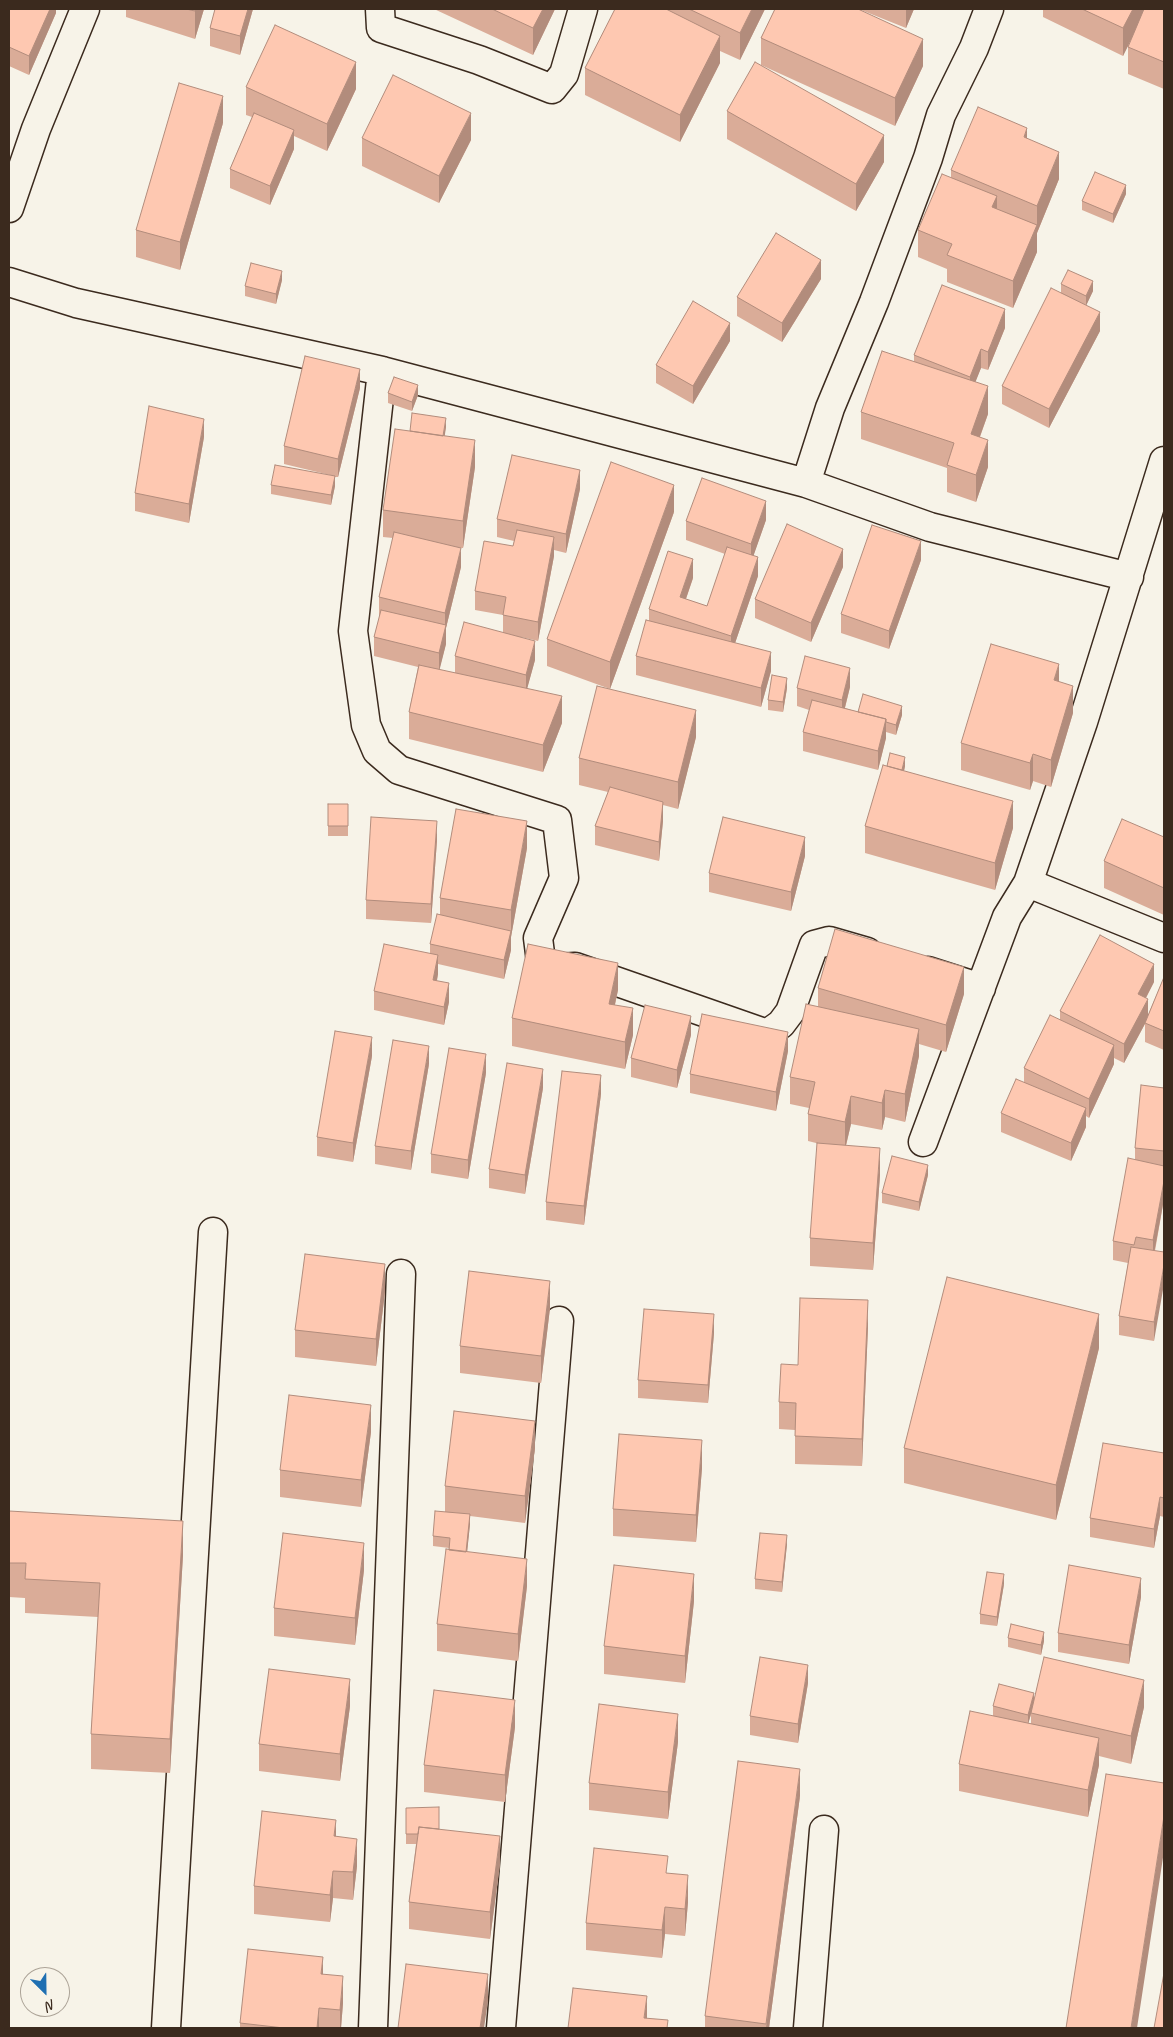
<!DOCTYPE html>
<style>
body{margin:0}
#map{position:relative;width:1173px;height:2037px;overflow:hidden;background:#f7f3e8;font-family:Caveat,sans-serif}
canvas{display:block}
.frame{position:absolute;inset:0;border:10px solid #3b2a1e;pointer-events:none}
.north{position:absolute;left:20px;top:1967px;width:50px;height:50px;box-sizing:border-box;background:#f7f3e8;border:1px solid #aca397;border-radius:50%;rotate:157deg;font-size:14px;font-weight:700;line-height:20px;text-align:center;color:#3b2a1e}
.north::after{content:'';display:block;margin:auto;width:18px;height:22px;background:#1f6fb2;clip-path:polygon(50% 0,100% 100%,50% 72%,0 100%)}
</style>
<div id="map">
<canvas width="1173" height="2037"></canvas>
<div class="frame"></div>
<div class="north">N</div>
</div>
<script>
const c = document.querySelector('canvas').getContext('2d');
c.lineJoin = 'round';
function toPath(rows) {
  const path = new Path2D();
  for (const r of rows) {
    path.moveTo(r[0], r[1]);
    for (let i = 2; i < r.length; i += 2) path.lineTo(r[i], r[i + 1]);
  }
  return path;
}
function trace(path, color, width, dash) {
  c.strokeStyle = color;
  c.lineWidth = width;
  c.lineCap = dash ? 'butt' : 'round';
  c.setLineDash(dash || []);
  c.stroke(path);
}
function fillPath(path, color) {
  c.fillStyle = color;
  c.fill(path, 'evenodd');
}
const minor = toPath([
 [380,9,381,28,479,60,552,89,564,74,583,9],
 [9,208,36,129,85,9],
 [9,282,76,303,382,371,806,483,930,527,1129,577],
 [382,371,353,631,366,725,377,751,399,770,557,820,564,878,538,938,542,969,575,967,767,1034,781,1024,790,1012,814,945,829,941,867,952],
 [806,483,830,408,874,302,928,158,941,115,974,48,989,9],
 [1028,883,1164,938],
 [928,971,981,988],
 [923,1142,1007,917,1028,883,1083,722,1164,461],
 [166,2028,213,1232],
 [373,2028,401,1274],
 [501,2028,559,1321],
 [808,2028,824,1830]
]);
trace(minor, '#3b2a1e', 31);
trace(minor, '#f7f3e8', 28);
fillPath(toPath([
 [9,9,56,9,56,13,29,75,9,66],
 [126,9,204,9,195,39,126,17],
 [215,9,253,9,240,55,210,46,210,28],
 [434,9,555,9,533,55],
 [615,9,765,9,740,60,720,51,720,63,680,142,585,95,585,68],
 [775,9,914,9,906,28,861,10,923,66,895,126,761,65,761,38],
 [1043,9,1164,9,1164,89,1128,74,1128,47,1133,36,1123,56,1043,17],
 [246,87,356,89,327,151,294,136,294,149,270,205,230,188,230,169,252,117,246,115],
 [727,111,884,162,856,211,727,139],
 [223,123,180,270,136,257,136,230],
 [362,138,471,140,439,203,362,166],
 [1027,139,1059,179,1037,233,1037,252,1013,308,947,282,947,269,918,257,918,230,951,177,951,170],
 [1126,194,1113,223,1082,210,1082,201],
 [821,279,782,342,737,316,737,297],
 [282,280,276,304,245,296,245,286],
 [1061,284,1093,291,1086,305,1100,331,1049,428,1002,404,1002,386,1061,293],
 [1005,328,988,370,981,368,975,382,988,414,980,437,988,467,976,502,947,492,947,468,861,439,861,412,914,362,914,355],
 [730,341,693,404,656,383,656,365],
 [360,388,338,477,335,477,335,486,331,505,271,494,271,485,334,476,284,464,284,446],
 [388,393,418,395,412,411,388,403],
 [446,427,444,436,475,467,463,548,457,548,461,567,446,628,446,644,439,670,455,673,455,656,503,633,503,615,475,610,475,591,513,546,514,541,497,537,497,519,580,489,566,553,554,550,554,556,538,641,521,637,535,660,527,688,562,723,543,772,409,739,409,712,418,667,374,656,374,637,380,616,379,616,379,597,393,538,383,537,383,510,410,431],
 [204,437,189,523,135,511,135,493],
 [674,512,610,689,547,666,547,639],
 [766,520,753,556,758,576,735,643,771,671,761,707,636,675,636,656,649,621,649,609,693,578,686,599,707,606,725,554,686,540,686,521],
 [921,560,889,649,841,633,841,614],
 [843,567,811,642,755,618,755,599],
 [1059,682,1073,713,1051,787,1033,781,1030,790,961,770,961,743],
 [850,687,845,708,858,712,902,715,896,735,886,732,886,738,878,770,803,751,803,732,809,710,797,706,797,688],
 [787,688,783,712,768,710,768,700],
 [696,737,678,809,663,805,663,821,659,861,595,845,595,826,608,792,579,785,579,758],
 [887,766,905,766,904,771,1013,828,995,890,865,853,865,826],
 [328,804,348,804,348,836,328,836],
 [1164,837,1164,915,1104,888,1104,861],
 [437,840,431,923,366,919,366,900],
 [527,848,511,937,511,950,504,979,438,964,438,974,437,981,449,1002,444,1025,374,1010,374,991,430,954,430,944,440,914,440,898],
 [805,856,791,911,709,892,709,873],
 [1164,977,1164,1050,1145,1042,1145,1024,1124,1063,1114,1058,1114,1064,1089,1118,1086,1116,1086,1127,1071,1161,1001,1132,1001,1113,1024,1082,1024,1068,1060,1019,1060,1011,1154,982,1146,998,1148,1015],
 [818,988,964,994,946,1052,919,1044,919,1056,905,1122,885,1117,882,1130,851,1124,846,1146,880,1175,873,1270,810,1266,810,1238,820,1144,808,1141,808,1114,809,1108,790,1104,790,1077,818,1007],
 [618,990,615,1005,633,1035,625,1069,512,1046,512,1018],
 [691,1035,677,1088,631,1077,631,1058],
 [788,1051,776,1111,690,1093,690,1074],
 [372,1056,353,1162,317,1156,317,1137],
 [429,1064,411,1170,375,1164,375,1146],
 [486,1073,468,1179,431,1173,431,1154],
 [543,1088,525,1194,489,1188,489,1169],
 [1164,1088,1164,1199,1155,1251,1154,1341,1119,1335,1119,1316,1128,1263,1113,1260,1113,1241,1135,1160,1135,1148],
 [601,1094,584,1225,546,1220,546,1202],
 [928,1175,919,1211,882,1203,882,1193],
 [385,1292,376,1366,295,1357,295,1330],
 [550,1308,541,1383,460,1373,460,1346],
 [868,1327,862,1466,795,1464,795,1430,779,1429,779,1402,798,1365],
 [714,1333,708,1403,638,1398,638,1380],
 [1099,1348,1056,1520,904,1483,904,1448],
 [371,1432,361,1507,280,1497,280,1470],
 [535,1448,525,1523,470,1516,470,1524,467,1552,527,1586,518,1661,437,1651,437,1624,449,1548,433,1546,433,1536,445,1512,445,1486],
 [1164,1453,1164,1517,1160,1516,1154,1548,1090,1537,1090,1518],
 [702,1468,696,1542,613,1536,613,1509],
 [9,1511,183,1555,170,1773,91,1769,91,1734,98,1617,25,1613,25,1598,9,1597],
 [787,1544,782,1592,755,1589,755,1579],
 [364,1570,355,1645,274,1636,274,1608],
 [1004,1584,997,1626,980,1624,980,1614],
 [1141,1597,1129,1664,1058,1652,1058,1633],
 [694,1601,685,1683,604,1674,604,1646],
 [1008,1638,1044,1641,1041,1655,1008,1647],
 [808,1683,798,1743,750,1735,750,1716],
 [1034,1699,1144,1707,1131,1764,1099,1756,1099,1765,1088,1817,959,1791,959,1764,993,1716,993,1706],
 [1031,1715,1031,1724,1028,1723],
 [350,1706,340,1781,259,1771,259,1744],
 [515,1727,505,1802,424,1792,424,1765],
 [678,1742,668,1819,589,1810,589,1783],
 [800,1796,769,2028,705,2028,705,2016],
 [406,1808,439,1829,500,1864,490,1939,409,1929,409,1902,416,1844,406,1844],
 [336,1837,357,1866,353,1900,333,1898,330,1922,254,1914,254,1886],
 [668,1873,688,1902,685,1936,665,1934,662,1958,586,1950,586,1923],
 [323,1974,343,2003,341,2028,240,2028,240,2023]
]), '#daac98');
fillPath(toPath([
 [50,9,56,9,56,13,29,75,29,56],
 [195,9,204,9,195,39],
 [248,9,253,9,240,55,240,36],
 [543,9,555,9,533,55,533,28],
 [752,9,765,9,740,60,740,33],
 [906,9,914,9,906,28],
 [1133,9,1146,9,1123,56,1123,28],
 [720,36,720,63,680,142,680,115],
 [923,39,923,66,895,126,895,98],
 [356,62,356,89,327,151,327,124],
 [223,96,223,123,180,270,180,242],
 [471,113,471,140,439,203,439,176],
 [1027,128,1027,155,1024,137],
 [294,130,294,149,270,205,270,186],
 [884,135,884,162,856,211,856,184],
 [1059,152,1059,179,1037,233,1037,206],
 [1126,185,1126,194,1113,223,1113,214],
 [997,196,997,223,992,207],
 [1037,225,1037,252,1013,308,1013,281],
 [821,260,821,279,782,342,782,323],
 [282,271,282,280,276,304,276,294],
 [1093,281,1093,291,1086,306,1086,296],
 [1005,309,1005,328,988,370,988,352],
 [1100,312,1100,331,1049,428,1049,409],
 [730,323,730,341,693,404,693,386],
 [981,349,981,368,970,396,970,377],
 [360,369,360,388,338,477,338,459],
 [418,385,418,395,412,411,412,402],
 [988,386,988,414,971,461,971,434],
 [446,418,446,427,442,455,442,446],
 [204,419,204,437,189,523,189,504],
 [475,440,475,467,463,548,463,521],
 [988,440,988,467,976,502,976,475],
 [580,470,580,489,566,553,566,534],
 [335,476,335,486,331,505,331,495],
 [674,485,674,512,610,689,610,662],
 [766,501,766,520,751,563,751,544],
 [554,537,554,556,538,641,538,622],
 [921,541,921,560,889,649,889,631],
 [461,548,461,567,446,628,446,644,439,672,439,653,445,628,445,613],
 [843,549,843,567,811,642,811,623],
 [758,557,758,576,731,655,731,636],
 [693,559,693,578,680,616,680,597],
 [535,641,535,660,526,693,526,675],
 [771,652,771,671,761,707,761,688],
 [1059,664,1059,692,1054,680],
 [850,668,850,687,842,719,842,700],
 [787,678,787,688,783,712,783,702],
 [1073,686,1073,713,1051,787,1051,760],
 [562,696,562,723,543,772,543,745],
 [902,706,902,715,896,735,896,725],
 [696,710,696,737,678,809,678,782],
 [886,719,886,738,878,770,878,751],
 [1033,754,1033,781,1030,790,1030,763],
 [905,757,905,766,902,780,902,770],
 [1013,801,1013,828,995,890,995,863],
 [663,802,663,821,659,861,659,842],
 [437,821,437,840,431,923,431,904],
 [527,821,527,848,511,937,511,950,504,979,504,960,511,931,511,910],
 [805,837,805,856,791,911,791,892],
 [438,955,438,974,433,999,433,980],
 [618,963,618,990,609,1031,609,1004],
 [1154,964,1154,982,1138,1013,1138,994],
 [964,967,964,994,946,1052,946,1025],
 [449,983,449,1002,444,1025,444,1007],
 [1148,999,1148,1018,1124,1063,1124,1044],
 [633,1008,633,1035,625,1069,625,1042],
 [691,1016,691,1035,677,1088,677,1070],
 [919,1029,919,1056,905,1122,905,1094],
 [788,1032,788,1051,776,1111,776,1092],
 [372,1037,372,1056,353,1162,353,1143],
 [1114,1045,1114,1064,1089,1118,1089,1099],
 [429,1046,429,1064,411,1170,411,1151],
 [486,1054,486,1073,468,1179,468,1160],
 [543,1069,543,1088,525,1194,525,1175],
 [601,1075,601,1094,584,1225,584,1206],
 [885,1090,885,1117,882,1130,882,1103],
 [851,1096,851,1124,845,1149,845,1122],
 [1086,1108,1086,1127,1071,1161,1071,1143],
 [880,1148,880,1175,873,1270,873,1243],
 [928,1165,928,1175,919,1211,919,1202],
 [1164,1181,1164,1199,1153,1259,1153,1240],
 [385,1264,385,1292,376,1366,376,1339],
 [1164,1265,1164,1284,1154,1341,1154,1322],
 [550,1281,550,1308,541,1383,541,1356],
 [868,1300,868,1327,862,1466,862,1439],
 [714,1314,714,1333,708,1403,708,1385],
 [1099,1314,1099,1348,1056,1520,1056,1485],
 [371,1405,371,1432,361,1507,361,1480],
 [535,1421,535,1448,525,1523,525,1496],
 [702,1440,702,1468,696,1542,696,1515],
 [1160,1497,1160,1516,1154,1548,1154,1529],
 [470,1514,470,1524,466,1563,466,1553],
 [183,1521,183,1555,170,1773,170,1739],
 [787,1535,787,1544,782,1592,782,1582],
 [364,1543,364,1570,355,1645,355,1618],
 [527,1559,527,1586,518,1661,518,1634],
 [694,1574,694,1601,685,1683,685,1656],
 [1004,1574,1004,1584,997,1626,997,1617],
 [1141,1578,1141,1597,1129,1664,1129,1645],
 [1044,1632,1044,1641,1041,1655,1041,1645],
 [808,1665,808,1683,798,1743,798,1724],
 [350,1679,350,1706,340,1781,340,1754],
 [1144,1680,1144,1707,1131,1764,1131,1736],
 [1034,1693,1034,1702,1028,1725,1028,1715],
 [515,1700,515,1727,505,1802,505,1775],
 [678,1714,678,1742,668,1819,668,1792],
 [1099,1738,1099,1765,1088,1817,1088,1790],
 [800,1769,800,1796,769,2028,766,2028],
 [1164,1816,1164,1851,1137,2028,1131,2028],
 [336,1820,336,1847,334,1836],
 [500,1836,500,1864,490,1939,490,1912],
 [357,1839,357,1866,353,1900,353,1872],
 [333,1871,333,1898,330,1922,330,1895],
 [688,1875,688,1902,685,1936,685,1909],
 [665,1907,665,1934,662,1958,662,1930],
 [323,1957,323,1984,321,1974],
 [488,1974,488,2001,484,2028,480,2028],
 [343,1976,343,2003,341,2028,340,2028,340,2010],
 [647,1996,647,2024,644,2018],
 [319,2008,319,2028,317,2028]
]), '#b28c7c');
const building = toPath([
 [9,9,50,9,29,56,9,47,9,9],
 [186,9,195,9,195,11,186,9],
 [215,9,248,9,240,36,210,28,215,9],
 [492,9,543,9,533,28,492,9],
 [615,9,666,9,720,36,680,115,585,68,615,9],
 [689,9,752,9,740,33,689,9],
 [775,9,858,9,923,39,895,98,761,38,775,9],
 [1082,9,1133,9,1123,28,1082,9],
 [1144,9,1164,9,1164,62,1128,47,1144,9],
 [275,25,356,62,327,124,246,87,275,25],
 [755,62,884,135,856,184,727,111,755,62],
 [393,75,471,113,439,176,362,138,393,75],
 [179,83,223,96,180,242,136,230,179,83],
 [978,107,1027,128,1024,137,1059,152,1037,206,951,170,978,107],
 [254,113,294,130,270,186,230,169,254,113],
 [1095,172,1126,185,1113,214,1082,201,1095,172],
 [942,174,997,196,992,207,1037,225,1013,281,947,255,952,244,918,230,942,174],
 [776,233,821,260,782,323,737,297,776,233],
 [251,263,282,271,276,294,245,286,251,263],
 [1068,270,1093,281,1086,296,1061,284,1068,270],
 [942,285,1005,309,988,352,981,349,970,377,914,355,942,285],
 [1051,288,1100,312,1049,409,1002,386,1051,288],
 [693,301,730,323,693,386,656,365,693,301],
 [882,351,988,386,971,434,988,440,976,475,947,465,954,443,861,412,882,351],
 [305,356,360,369,338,459,284,446,305,356],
 [394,377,418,385,412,402,388,393,394,377],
 [149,406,204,419,189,504,135,493,149,406],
 [412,413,446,418,443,436,410,431,412,413],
 [395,429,475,440,463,521,383,510,395,429],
 [512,455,580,470,566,534,497,519,512,455],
 [611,462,674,485,610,662,547,639,611,462],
 [275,465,335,476,331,495,271,485,275,465],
 [702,478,766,501,751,544,686,521,702,478],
 [787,524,843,549,811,623,755,599,787,524],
 [872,525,921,541,889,631,841,614,872,525],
 [517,530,554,537,538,622,503,615,506,597,475,591,484,541,513,546,517,530],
 [394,532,461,548,445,613,379,597,394,532],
 [727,547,758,557,731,636,649,609,668,551,693,559,680,597,707,606,727,547],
 [381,610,446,625,439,653,374,637,381,610],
 [646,620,771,652,761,688,636,656,646,620],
 [464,622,535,641,526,675,455,656,464,622],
 [991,644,1059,664,1054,680,1073,686,1051,760,1033,754,1030,763,961,743,991,644],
 [805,656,850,668,842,700,797,688,805,656],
 [419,665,562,696,543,745,409,712,419,665],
 [772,675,787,678,783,702,768,700,772,675],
 [597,686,696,710,678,782,579,758,597,686],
 [863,694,902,706,896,725,886,722,886,719,858,712,863,694],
 [812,700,886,719,878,751,803,732,812,700],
 [890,753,905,757,902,770,887,766,890,753],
 [883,765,1013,801,995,863,865,826,883,765],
 [610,787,663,802,659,842,595,826,610,787],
 [328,804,348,804,348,826,328,826,328,804],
 [456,809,527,821,511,910,440,898,456,809],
 [371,817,437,821,431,904,366,900,371,817],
 [723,817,805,837,791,892,709,873,723,817],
 [1122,819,1164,837,1164,888,1104,861,1122,819],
 [437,914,511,931,504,960,430,944,437,914],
 [835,929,964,967,946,1025,818,988,835,929],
 [1100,935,1154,964,1138,994,1148,999,1124,1044,1060,1011,1100,935],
 [384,944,438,955,433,980,449,983,444,1007,374,991,384,944],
 [528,944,618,963,609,1004,633,1008,625,1042,512,1018,528,944],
 [1164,977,1164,1031,1145,1023,1164,977],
 [806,1004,919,1029,905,1094,885,1090,882,1103,851,1096,845,1122,808,1114,815,1082,790,1077,806,1004],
 [645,1005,691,1016,677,1070,631,1058,645,1005],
 [702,1014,788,1032,776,1092,690,1074,702,1014],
 [1050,1015,1114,1045,1089,1099,1024,1068,1050,1015],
 [335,1031,372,1037,353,1143,317,1137,335,1031],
 [393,1040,429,1046,411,1151,375,1146,393,1040],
 [449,1048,486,1054,468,1160,431,1154,449,1048],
 [507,1063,543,1069,525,1175,489,1169,507,1063],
 [562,1071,601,1075,584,1206,546,1202,562,1071],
 [1016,1079,1086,1108,1071,1143,1001,1113,1016,1079],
 [1141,1085,1164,1088,1164,1151,1135,1148,1141,1085],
 [817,1143,880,1148,873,1243,810,1238,817,1143],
 [892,1156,928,1165,919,1202,882,1193,892,1156],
 [1128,1158,1164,1166,1164,1181,1153,1240,1136,1237,1134,1245,1113,1241,1128,1158],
 [1131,1247,1164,1252,1164,1265,1154,1322,1119,1316,1131,1247],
 [305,1254,385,1264,376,1339,295,1330,305,1254],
 [469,1271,550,1281,541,1356,460,1346,469,1271],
 [947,1277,1099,1314,1056,1485,904,1448,947,1277],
 [800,1298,868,1300,862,1439,795,1436,796,1403,779,1402,781,1364,798,1365,800,1298],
 [644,1309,714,1314,708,1385,638,1380,644,1309],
 [289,1395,371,1405,361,1480,280,1470,289,1395],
 [454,1411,535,1421,525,1496,445,1486,454,1411],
 [619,1434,702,1440,696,1515,613,1509,619,1434],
 [1103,1443,1164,1453,1164,1498,1160,1497,1154,1529,1090,1518,1103,1443],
 [9,1511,183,1521,170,1739,91,1734,100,1583,25,1579,26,1563,9,1563,9,1511],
 [435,1511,470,1514,466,1552,449,1550,450,1538,433,1536,435,1511],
 [283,1533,364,1543,355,1618,274,1608,283,1533],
 [760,1533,787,1535,782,1582,755,1579,760,1533],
 [446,1549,527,1559,518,1634,437,1624,446,1549],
 [614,1565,694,1574,685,1656,604,1646,614,1565],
 [1069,1565,1141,1578,1129,1645,1058,1633,1069,1565],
 [987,1572,1004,1574,997,1617,980,1614,987,1572],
 [1011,1624,1044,1632,1041,1645,1008,1638,1011,1624],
 [760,1657,808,1665,798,1724,750,1716,760,1657],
 [1044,1657,1144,1680,1131,1736,1031,1713,1044,1657],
 [269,1669,350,1679,340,1754,259,1744,269,1669],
 [999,1684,1034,1693,1028,1715,993,1706,999,1684],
 [434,1690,515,1700,505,1775,424,1765,434,1690],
 [599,1704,678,1714,668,1792,589,1783,599,1704],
 [970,1711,1099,1738,1088,1790,959,1764,970,1711],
 [738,1761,800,1769,766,2024,705,2016,738,1761],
 [1106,1774,1164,1783,1164,1816,1131,2028,1066,2028,1106,1774],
 [439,1807,439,1829,419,1827,418,1834,406,1834,406,1808,439,1807],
 [262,1811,336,1820,334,1836,357,1839,353,1872,333,1871,330,1895,254,1886,262,1811],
 [419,1827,500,1836,490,1912,409,1902,419,1827],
 [594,1848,668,1856,666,1873,688,1875,685,1909,665,1907,662,1930,586,1923,594,1848],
 [248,1949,323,1957,321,1974,343,1976,340,2010,319,2008,317,2028,284,2028,240,2023,248,1949],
 [406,1964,488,1974,480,2028,398,2028,406,1964],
 [1164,1973,1164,2028,1154,2028,1164,1973],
 [573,1988,647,1996,644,2018,668,2020,667,2028,568,2028,573,1988]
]);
fillPath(building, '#fec8b1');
trace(building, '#b28c7c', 1);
</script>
